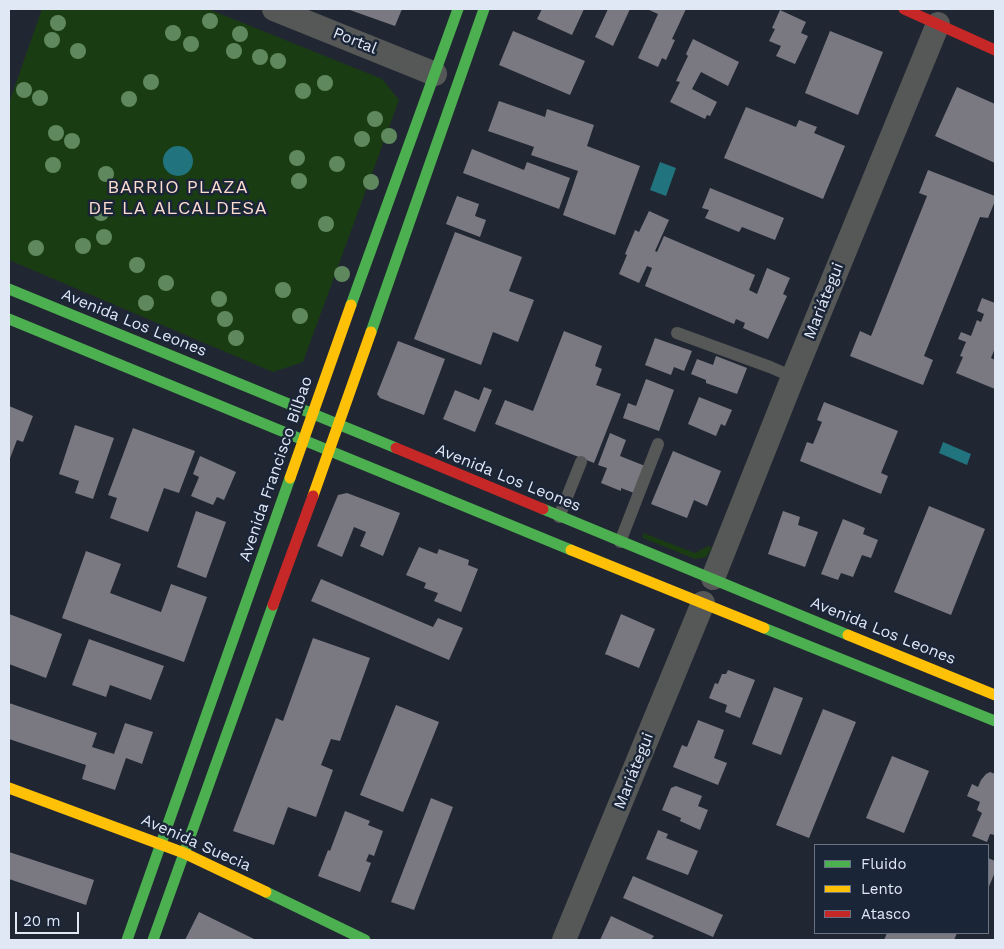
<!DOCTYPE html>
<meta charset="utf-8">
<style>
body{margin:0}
#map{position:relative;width:1004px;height:949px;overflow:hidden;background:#212732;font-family:"Work Sans",sans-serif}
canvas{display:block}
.frame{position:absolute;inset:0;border:10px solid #e1e8f5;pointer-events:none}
.legend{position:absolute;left:814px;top:844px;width:175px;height:90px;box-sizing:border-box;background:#1b2538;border:1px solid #6a7384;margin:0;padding:6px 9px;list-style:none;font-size:15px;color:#e1e8f5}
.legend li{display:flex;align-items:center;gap:10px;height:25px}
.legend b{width:25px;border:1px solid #6a7384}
.scale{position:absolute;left:15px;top:912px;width:64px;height:22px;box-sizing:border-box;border:2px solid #e1e8f5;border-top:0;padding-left:6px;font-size:15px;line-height:18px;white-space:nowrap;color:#e1e8f5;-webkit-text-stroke:4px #1b2538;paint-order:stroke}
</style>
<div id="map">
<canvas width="1004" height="949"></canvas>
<div class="frame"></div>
<ul class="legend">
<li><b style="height:6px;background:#4caf50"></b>Fluido</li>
<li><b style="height:6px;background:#ffc107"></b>Lento</li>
<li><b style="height:6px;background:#c62828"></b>Atasco</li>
</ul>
<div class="scale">20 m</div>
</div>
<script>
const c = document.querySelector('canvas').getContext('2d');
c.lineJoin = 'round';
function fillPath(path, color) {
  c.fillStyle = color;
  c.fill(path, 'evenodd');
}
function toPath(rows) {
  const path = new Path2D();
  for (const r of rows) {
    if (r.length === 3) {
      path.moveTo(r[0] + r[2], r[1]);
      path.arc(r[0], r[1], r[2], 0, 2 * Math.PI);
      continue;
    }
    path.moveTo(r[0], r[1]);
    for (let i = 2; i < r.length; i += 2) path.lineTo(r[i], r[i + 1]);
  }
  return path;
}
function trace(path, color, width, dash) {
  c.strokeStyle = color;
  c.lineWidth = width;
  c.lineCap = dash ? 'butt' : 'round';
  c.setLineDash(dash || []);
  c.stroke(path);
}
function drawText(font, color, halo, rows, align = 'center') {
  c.font = font + ' "Work Sans",sans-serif';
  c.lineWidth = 5;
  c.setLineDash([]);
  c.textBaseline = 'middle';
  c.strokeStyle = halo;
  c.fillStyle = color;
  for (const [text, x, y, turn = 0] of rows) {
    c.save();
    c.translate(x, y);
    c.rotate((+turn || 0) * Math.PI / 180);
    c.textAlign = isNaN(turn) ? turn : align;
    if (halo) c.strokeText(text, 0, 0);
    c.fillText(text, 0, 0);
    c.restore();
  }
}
fillPath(toPath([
 [42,9,208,9,382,79,399,100,303,362,273,372,9,260,9,103],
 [643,533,695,553,708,546,712,548,706,557,695,559,643,538]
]), '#1a3c12');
fillPath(toPath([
 [178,161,15],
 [660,162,676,168,666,196,650,190],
 [943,442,971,454,967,465,939,453]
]), '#21737e');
fillPath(toPath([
 [347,9,402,9,395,26],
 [542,9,584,9,572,35,537,19],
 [608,9,630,9,613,46,595,37],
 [647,9,686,9,672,39,675,40,666,60,662,58,658,67,638,58,658,14],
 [780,10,806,22,801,33,808,36,795,64,776,56,781,46,769,41,775,29,772,28],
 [513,31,585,61,570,95,499,65],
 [830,31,883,52,858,115,805,93],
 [693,39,739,62,728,86,701,72,692,89,717,102,710,116,707,115,705,119,670,102,680,82,676,81,688,56,686,54],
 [957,87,995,104,995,163,935,136],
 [499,101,545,117,547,109,594,125,587,146,640,166,615,235,563,215,578,171,531,155,534,147,488,131],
 [746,107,796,127,799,120,817,127,814,133,845,146,823,199,724,158],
 [472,149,524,170,527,162,570,178,559,209,463,173],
 [928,170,995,196,995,201,988,218,980,217,924,356,933,360,923,385,850,356,860,331,871,336,927,196,919,193],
 [710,188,784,218,775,240,742,227,739,232,705,218,709,210,702,208],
 [457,196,479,204,475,216,486,220,480,237,446,224],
 [649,211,669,220,655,251,657,252,664,236,755,275,749,290,757,294,767,268,790,278,783,294,787,296,768,339,743,328,745,323,736,319,734,324,645,286,652,268,647,266,639,283,619,274,627,255,625,254,635,230,639,232],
 [455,232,522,257,509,291,534,300,518,342,493,332,481,365,414,339],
 [982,298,995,303,995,348,991,358,995,360,995,389,956,373,963,357,960,356,966,342,958,339,961,332,971,336,977,320,981,322,984,314,977,311],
 [564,331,602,346,595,366,602,369,596,385,621,394,594,463,495,424,505,400,533,411],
 [655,338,692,351,684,371,674,367,671,375,645,365],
 [398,341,445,359,424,415,380,398,377,394],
 [716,356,747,368,737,394,706,383,706,380,691,374,697,359,713,365],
 [646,379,674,390,659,431,623,418,628,403,636,406],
 [484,387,492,390,475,432,443,419,455,390,479,400],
 [699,397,732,410,725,426,721,424,716,436,688,424],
 [824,402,898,431,881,473,888,476,881,494,800,461,807,442,813,444,822,422,817,420],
 [9,406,33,416,23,442,17,440,9,461],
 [75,425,114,438,93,499,75,493,79,481,59,474],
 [133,428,195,451,179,493,164,488,148,532,110,518,117,498,108,495],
 [610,433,626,440,620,456,645,466,634,493,621,488,621,491,601,483,607,468,598,465],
 [673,451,721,471,707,506,694,500,687,518,651,504],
 [200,456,236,472,224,500,217,497,213,505,191,496,199,477,193,474],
 [347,493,400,513,383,556,360,546,366,532,354,527,342,557,317,546,338,495],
 [929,506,985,529,951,615,894,592],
 [196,511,226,522,206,578,177,567],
 [783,511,800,517,798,525,818,532,805,567,768,554],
 [843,519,865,528,863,534,878,540,871,558,862,555,853,577,841,573,838,580,821,574],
 [419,547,437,554,439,549,469,560,468,565,478,569,461,612,434,601,438,593,424,588,426,583,406,575],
 [86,551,121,564,110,593,161,612,171,584,207,597,184,662,62,618],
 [321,579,433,627,438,618,463,628,449,660,311,601],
 [9,614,62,634,46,678,9,664],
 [621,614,655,629,639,668,605,654],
 [313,638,370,658,340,741,331,739,321,765,333,770,316,817,288,807,274,845,233,831,276,718,283,721],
 [89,639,164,666,151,700,110,685,106,697,72,685],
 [728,670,755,680,740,718,725,712,727,705,709,698,715,683,718,684,722,674,726,674],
 [774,687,803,698,781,755,752,744],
 [9,703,97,733,92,747,114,754,125,723,153,732,142,764,126,758,115,790,82,779,86,765,9,739],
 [396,705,439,722,403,812,360,795],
 [823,709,856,722,809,838,776,825],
 [698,720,724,730,714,758,727,763,718,785,673,767,682,745,687,747],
 [892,756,929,771,904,833,866,818],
 [990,772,995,774,995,835,990,834,987,842,972,836,982,813,977,810,980,802,967,796,972,784,978,787,981,780,986,774],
 [676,786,702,796,698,806,708,810,700,830,680,821,681,818,662,810,671,788],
 [431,798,453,807,414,910,391,902],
 [345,811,370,821,368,825,383,831,374,856,369,854,366,861,371,863,360,892,318,876,328,850,330,851],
 [658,830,668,834,666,838,698,851,688,875,646,859],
 [9,852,94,880,86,905,9,879],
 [988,858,995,861,995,872,988,889],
 [633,876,723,915,713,937,623,898],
 [199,912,256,940,185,940],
 [611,916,654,936,651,940,600,940],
 [887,933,957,933,954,940,884,940]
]), '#7a7982');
trace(toPath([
 [677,333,770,367,793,377],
 [559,517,581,462],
 [620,542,658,444]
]), '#555857', 12);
trace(toPath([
 [274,9,435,74],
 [713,578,793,377,938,24],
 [564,940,703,603]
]), '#555857', 24);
trace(toPath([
 [9,289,396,448],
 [351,305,458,9],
 [9,319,571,550],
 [371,332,484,9],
 [543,509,848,635],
 [764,628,995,721],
 [266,892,365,940],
 [127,940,290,478],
 [153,940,273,605]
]), '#4caf50', 11);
trace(toPath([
 [290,478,351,305],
 [313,496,371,332],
 [571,550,764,628],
 [848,635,995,695],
 [9,788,184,853,266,892]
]), '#ffc107', 11);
trace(toPath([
 [904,9,995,50],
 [396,448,543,509],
 [273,605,313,496]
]), '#c62828', 11);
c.fillStyle = '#60885f';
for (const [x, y] of [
 [210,21],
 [58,23],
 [173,33],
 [240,34],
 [52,40],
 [191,44],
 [78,51],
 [234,51],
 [260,57],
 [278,61],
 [151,82],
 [325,83],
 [24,90],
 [303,91],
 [40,98],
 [129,99],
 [375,119],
 [56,133],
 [389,136],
 [362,139],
 [72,141],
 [297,158],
 [337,164],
 [53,165],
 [106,174],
 [299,181],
 [371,182],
 [101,213],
 [326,224],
 [104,237],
 [83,246],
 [36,248],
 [137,265],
 [342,274],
 [166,283],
 [283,290],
 [219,299],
 [146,303],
 [300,316],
 [225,319],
 [236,338]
]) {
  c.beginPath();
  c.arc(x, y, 8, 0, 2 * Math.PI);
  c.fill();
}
drawText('16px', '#e1e8f5', '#1b2538', [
 ["Portal",355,41,22],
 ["Mariátegui",824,301,-68],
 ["Avenida Los Leones",134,323,22],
 ["Avenida Francisco Bilbao",276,469,-71],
 ["Avenida Los Leones",508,478,22],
 ["Avenida Los Leones",883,631,22],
 ["Mariátegui",634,771,-68],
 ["Avenida Suecia",196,843,24]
]);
c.letterSpacing = '1px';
drawText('18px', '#fddcd0', '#1b2538', [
 ["BARRIO PLAZA",178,188],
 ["DE LA ALCALDESA",178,209]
]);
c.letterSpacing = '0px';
</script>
